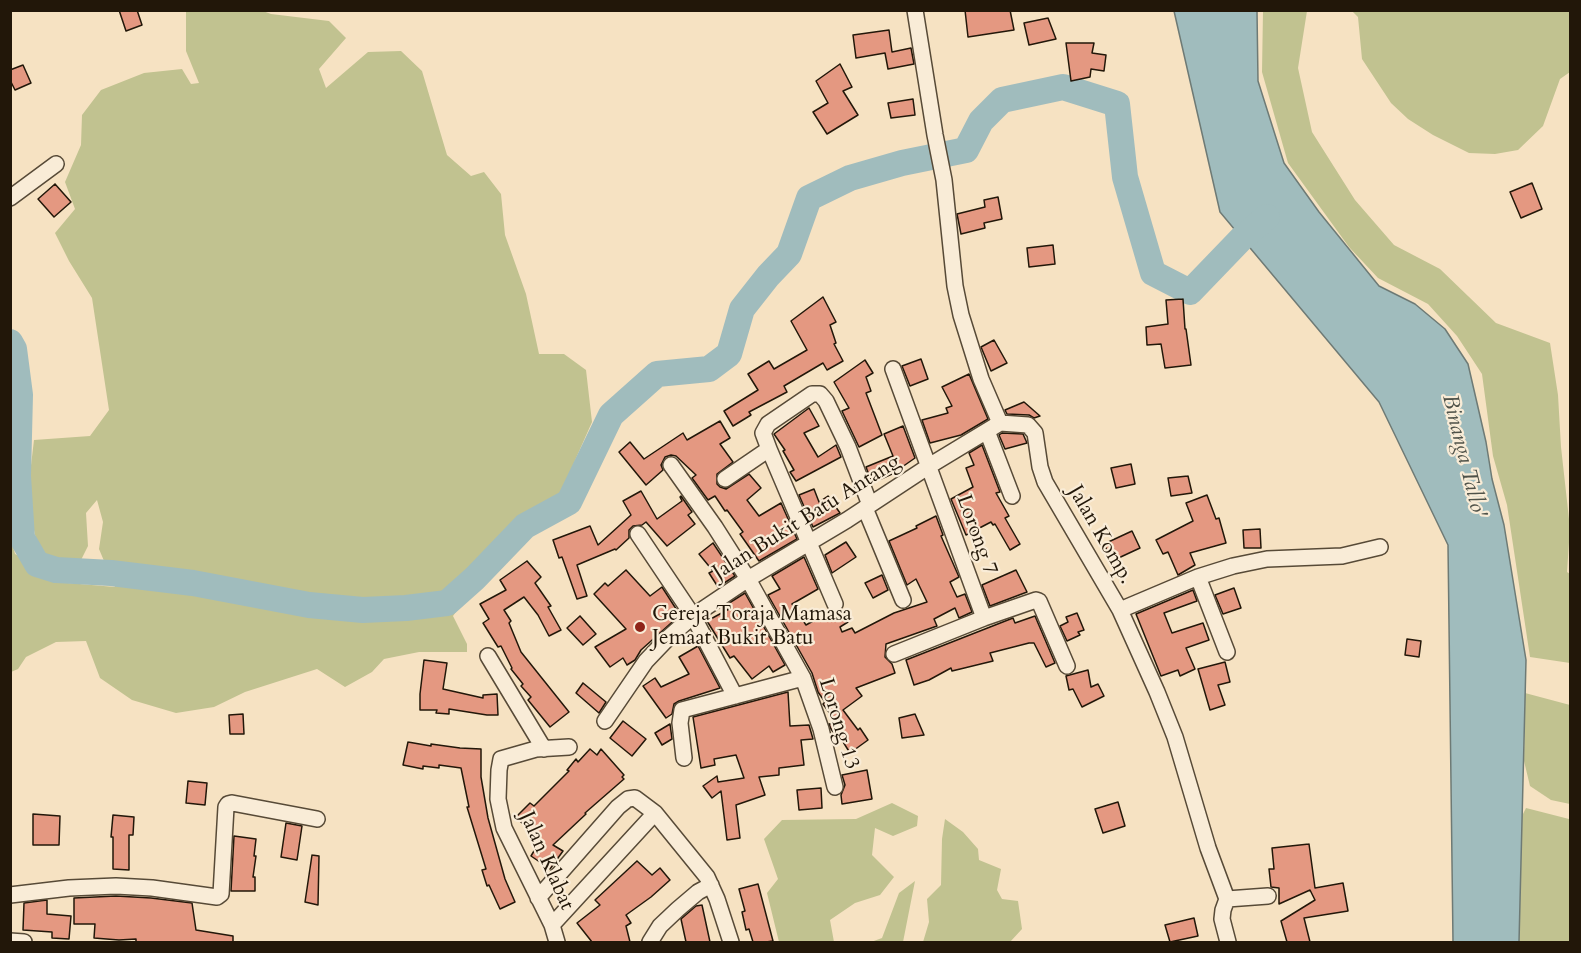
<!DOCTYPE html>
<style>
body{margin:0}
#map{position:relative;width:1581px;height:953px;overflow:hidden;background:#f6e2c2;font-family:Cardo,serif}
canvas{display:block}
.frame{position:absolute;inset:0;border:12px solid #221709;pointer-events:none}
</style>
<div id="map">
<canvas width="1581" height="953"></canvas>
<div class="frame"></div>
</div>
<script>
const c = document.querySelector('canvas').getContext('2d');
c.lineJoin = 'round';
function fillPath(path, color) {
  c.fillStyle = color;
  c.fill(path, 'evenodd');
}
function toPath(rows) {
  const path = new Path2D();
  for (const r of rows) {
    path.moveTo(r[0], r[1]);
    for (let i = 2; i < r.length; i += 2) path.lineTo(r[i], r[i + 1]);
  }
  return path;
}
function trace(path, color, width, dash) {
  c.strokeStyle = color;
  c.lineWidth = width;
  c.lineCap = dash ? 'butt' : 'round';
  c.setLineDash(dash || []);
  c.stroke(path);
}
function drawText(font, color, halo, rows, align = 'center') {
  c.font = font + ' Cardo,serif';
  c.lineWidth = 4.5;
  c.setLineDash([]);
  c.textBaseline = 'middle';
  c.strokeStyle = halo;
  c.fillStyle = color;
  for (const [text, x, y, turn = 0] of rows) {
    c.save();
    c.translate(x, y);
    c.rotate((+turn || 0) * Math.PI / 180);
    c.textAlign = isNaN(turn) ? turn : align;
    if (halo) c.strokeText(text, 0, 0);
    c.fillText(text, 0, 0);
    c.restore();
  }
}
fillPath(toPath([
 [189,10,263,11,271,14,329,21,346,38,319,69,326,88,368,52,401,51,422,71,447,155,471,176,484,172,501,194,505,235,526,294,539,354,564,354,586,370,592,422,573,465,562,498,518,524,453,616,467,644,467,652,419,652,384,659,372,672,345,687,317,669,245,692,214,707,176,713,132,700,100,678,86,641,56,642,26,657,18,669,11,672,10,536,15,554,68,583,115,587,99,549,103,522,97,500,86,513,88,546,79,564,52,560,38,548,27,499,34,440,90,436,109,410,92,298,69,261,55,233,75,209,65,182,81,145,82,115,101,90,144,73,182,69,191,84,199,83,186,51,186,12],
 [1263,11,1307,11,1298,68,1312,132,1355,200,1394,245,1440,269,1496,323,1550,343,1558,395,1561,447,1570,528,1567,572,1570,574,1570,663,1530,657,1507,505,1493,456,1482,374,1457,336,1428,304,1378,278,1349,247,1288,163,1262,72],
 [1352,11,1570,11,1570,72,1560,79,1543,126,1518,150,1495,154,1469,153,1433,135,1408,119,1391,103,1362,59,1358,17],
 [1525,693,1570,705,1570,804,1551,800,1530,786,1524,761],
 [892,803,918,816,917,826,893,836,875,828,872,855,894,877,880,895,855,903,830,920,834,942,779,942,767,893,778,879,764,839,782,820,856,819],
 [1526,808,1569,819,1570,821,1570,942,1519,942,1522,816],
 [945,819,963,832,978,849,979,860,1001,869,997,890,1002,899,1018,901,1022,929,1010,942,923,942,929,922,927,899,941,885,942,839],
 [915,881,903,942,871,942,882,938,899,893]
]), '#c1c290');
const water = toPath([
 [1174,11,1257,11,1258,81,1284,163,1319,212,1379,286,1415,304,1445,329,1468,364,1486,442,1492,479,1504,525,1526,660,1519,942,1453,942,1448,545,1379,402,1220,212,1174,11]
]);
fillPath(water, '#a0bcbd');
trace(water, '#6e7a75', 1.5);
trace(toPath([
 [10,342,14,349,20,395,18,476,22,538,37,564,56,570,111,573,193,583,309,605,363,610,406,608,447,603,475,578,525,526,569,502,611,415,657,374,709,369,729,354,742,309,768,276,789,254,809,198,850,178,902,163,966,150,981,121,1002,100,1063,87,1117,104,1125,177,1153,273,1190,292,1242,238,1267,217]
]), '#a0bcbd', 26);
const building = toPath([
 [119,10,137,10,142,25,126,31,119,10],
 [965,10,1010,10,1014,30,968,37,965,10],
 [1048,18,1056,39,1029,45,1024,23,1048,18],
 [889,30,892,52,911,48,914,64,888,69,885,53,856,58,853,35,889,30],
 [1066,43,1094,43,1092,53,1106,55,1104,71,1091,69,1090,77,1071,81,1066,43],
 [840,64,852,87,843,91,858,115,827,134,813,112,828,103,816,81,840,64],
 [23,65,31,83,15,90,10,80,10,70,23,65],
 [913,99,915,115,891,118,888,103,913,99],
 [1532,183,1542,209,1521,218,1510,192,1532,183],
 [55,184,71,202,54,217,38,199,55,184],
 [998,197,1002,219,984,223,985,228,961,234,957,214,985,207,984,200,998,197],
 [1053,245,1055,264,1029,267,1027,248,1053,245],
 [823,297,836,322,830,325,836,343,834,344,843,361,827,370,823,363,784,386,787,392,749,412,751,415,733,426,724,411,758,390,748,374,769,361,774,369,807,350,791,321,823,297],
 [1183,299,1185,329,1186,329,1191,365,1165,368,1161,344,1147,345,1146,327,1168,324,1166,300,1183,299],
 [994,340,1007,363,991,371,981,347,994,340],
 [921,359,928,379,910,386,902,366,921,359],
 [865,360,873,373,866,377,871,391,866,393,882,435,859,447,842,411,849,408,834,382,865,360],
 [969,374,988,419,961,435,930,443,922,420,948,413,946,408,952,406,942,387,969,374],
 [1024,402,1040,416,1034,418,1029,415,1007,414,1005,410,1024,402],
 [809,408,819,426,804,433,818,457,836,445,841,457,796,481,790,472,794,470,783,451,785,450,774,434,809,408],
 [720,421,730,438,720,444,733,462,717,474,717,484,720,487,726,489,749,474,761,488,747,500,759,516,781,503,797,539,759,561,740,534,743,532,727,510,725,511,715,496,708,500,692,478,696,475,676,456,671,455,665,457,661,465,663,470,646,485,619,452,630,442,644,459,683,433,687,440,720,421],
 [903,426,915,458,892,474,872,483,866,467,893,456,884,434,903,426],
 [1002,433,1023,434,1027,443,1005,449,999,435,1002,433],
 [982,445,1000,492,996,493,1009,516,1005,518,1020,544,1010,550,995,524,993,525,991,522,966,535,951,499,973,487,966,468,974,465,969,453,982,445],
 [1131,464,1135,484,1116,488,1111,468,1131,464],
 [1188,476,1192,493,1171,496,1168,478,1188,476],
 [814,489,819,502,828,496,840,513,813,527,799,495,814,489],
 [641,491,657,519,682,501,680,497,681,496,692,512,688,515,695,524,667,546,646,522,642,525,633,526,629,530,629,538,616,550,615,549,577,565,587,596,577,599,562,557,559,558,553,540,590,526,598,545,631,515,623,501,641,491],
 [1207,495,1216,519,1219,518,1226,543,1190,553,1195,565,1178,575,1168,552,1163,554,1156,540,1193,521,1186,503,1207,495],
 [936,516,943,535,941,536,959,577,950,582,957,597,965,594,972,612,959,618,955,608,934,619,937,626,886,644,885,657,892,664,895,673,856,688,862,696,843,710,858,730,860,728,868,740,850,753,840,737,838,739,831,729,829,724,837,723,823,704,825,702,818,692,812,673,768,595,780,589,772,576,804,557,818,589,792,604,806,625,829,612,834,614,841,611,848,622,840,627,842,632,852,628,855,633,894,613,927,602,916,579,907,585,889,541,917,528,916,526,936,516],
 [1260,529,1261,548,1244,548,1243,530,1260,529],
 [1132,531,1140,548,1112,561,1104,544,1132,531],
 [846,542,856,557,832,573,825,555,846,542],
 [713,543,735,576,718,587,709,573,713,571,699,554,713,543],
 [527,561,541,577,535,583,551,606,548,607,561,630,549,636,538,615,524,597,504,610,511,621,509,623,521,652,569,712,550,727,528,700,531,697,521,686,523,684,511,669,512,668,501,646,498,647,483,623,489,619,480,604,506,590,500,580,527,561],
 [626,570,650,596,662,587,680,615,641,650,635,660,627,665,623,658,610,667,595,647,626,629,594,594,605,583,608,586,626,570],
 [1016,570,1027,592,990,606,982,585,1016,570],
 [882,575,888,590,873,598,865,583,882,575],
 [1234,588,1241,608,1223,614,1215,595,1234,588],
 [1193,590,1197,601,1164,613,1172,633,1203,623,1209,640,1186,648,1195,669,1180,676,1178,670,1161,676,1136,614,1193,590],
 [745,593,785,665,773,672,769,666,752,679,734,656,730,658,707,621,729,609,726,605,745,593],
 [1077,613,1084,630,1078,632,1080,635,1067,641,1060,626,1068,622,1066,617,1077,613],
 [580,616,596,634,583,645,567,628,580,616],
 [1035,616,1055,663,1046,667,1034,643,1029,643,990,653,993,661,952,671,951,668,929,680,914,685,906,660,1013,618,1015,623,1035,616],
 [1407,639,1421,641,1419,657,1405,655,1407,639],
 [698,646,720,688,679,701,674,704,672,714,666,718,643,686,655,678,661,687,689,674,679,657,698,646],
 [424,660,447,663,443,689,483,698,483,695,497,694,498,715,487,715,449,709,449,714,436,713,437,710,420,710,420,694,424,660],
 [1225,662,1230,682,1218,685,1225,705,1210,710,1198,669,1225,662],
 [1088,670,1091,687,1098,684,1104,696,1082,707,1073,689,1069,690,1066,676,1088,670],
 [583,683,606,702,599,713,576,693,583,683],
 [788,692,790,726,809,725,813,739,801,740,804,765,779,768,779,775,759,777,765,795,736,805,740,838,727,840,721,791,712,798,703,786,717,776,718,782,744,778,736,755,714,759,715,765,701,768,693,717,788,692],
 [243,714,244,734,230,734,229,715,243,714],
 [915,714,924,735,902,738,899,718,915,714],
 [623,721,646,739,632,756,610,738,623,721],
 [670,724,672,739,662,745,655,733,670,724],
 [408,742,431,746,431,744,460,748,481,749,481,777,488,818,505,879,515,902,500,909,489,885,487,886,482,870,486,869,467,807,469,807,461,768,439,765,439,768,423,766,423,769,403,765,408,742],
 [590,749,597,755,601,749,624,775,622,777,624,779,585,813,586,814,553,845,563,851,550,869,531,856,540,841,516,817,530,803,534,806,569,771,567,770,576,759,578,762,590,749],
 [867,770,872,799,842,804,841,795,845,785,842,775,867,770],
 [188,781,207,783,205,805,186,803,188,781],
 [821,788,822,808,799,810,797,790,821,788],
 [1118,802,1125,826,1103,833,1095,809,1118,802],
 [33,814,60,816,59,845,33,845,33,814],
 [113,815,134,817,133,835,129,835,129,870,113,869,113,837,111,837,113,815],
 [286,823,302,826,297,860,281,857,286,823],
 [234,836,256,839,254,856,256,856,253,877,255,877,255,891,231,891,234,836],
 [1309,844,1315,888,1343,883,1348,911,1304,918,1310,942,1287,942,1281,921,1315,900,1310,890,1279,904,1279,888,1271,887,1269,869,1274,869,1272,848,1309,844],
 [312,855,319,856,318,905,305,902,312,855],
 [637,861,652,875,660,868,670,880,651,897,626,915,631,923,626,926,630,942,592,942,577,923,600,905,595,900,637,861],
 [758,884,773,941,766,942,753,942,749,929,746,930,742,912,745,911,739,889,758,884],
 [116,896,151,898,192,903,196,930,233,936,233,942,136,942,136,939,119,940,94,938,95,924,74,924,74,898,116,896],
 [47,900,47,914,71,916,69,939,52,938,52,932,23,930,24,903,47,900],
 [702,905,710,942,686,942,681,919,696,906,702,905],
 [1194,918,1198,936,1170,942,1165,925,1194,918]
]);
fillPath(building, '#e49881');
trace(building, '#221709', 1.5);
const minor = toPath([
 [915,10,935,135,944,180,955,286,961,315,981,379,1000,423,1028,425,1035,433,1040,467,1045,482,1120,610,1157,692,1175,737,1208,848,1227,899,1223,910,1222,919,1228,942],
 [10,198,56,164],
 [893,369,984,618,1036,600,1039,601,1067,666],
 [987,431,1012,496],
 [769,449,763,433,768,424,812,394,820,394,826,401,848,447,870,505],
 [671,465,715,527,748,579,803,678,821,729,835,787],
 [725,479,769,449,835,604],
 [865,508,903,600],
 [638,534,693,616,735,696],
 [1198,577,1227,652],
 [1120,610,1198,577,1233,566,1267,559,1342,556,1380,547],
 [894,654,984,618],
 [488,656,544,749],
 [605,721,646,661,668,638,693,616,748,579,847,520,929,466,1000,423],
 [684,758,680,723,682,710,803,678],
 [10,895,69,888,116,886,152,888,217,897,221,894,226,807,228,804,232,803,317,819],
 [538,898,618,807,628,799,635,798,655,813,707,877,717,899,731,942],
 [1227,899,1268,896],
 [552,925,655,813],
 [10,941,24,942],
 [557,942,552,925,504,828,498,799,499,770,501,759,536,749,569,747],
 [650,942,660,926,678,909,698,892,711,885]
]);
trace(minor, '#574a37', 18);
trace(minor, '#f9ecd7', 15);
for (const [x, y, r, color] of [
 [640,627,6,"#8f2418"]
]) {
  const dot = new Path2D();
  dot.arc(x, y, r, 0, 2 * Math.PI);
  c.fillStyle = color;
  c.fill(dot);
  trace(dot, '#f9ecd7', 2);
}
drawText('21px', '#221709', '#f9ecd7', [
 ["Jalan Bukit Batu Antang",807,518,-32],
 ["Lorong 7",976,535,70],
 ["Jalan Komp.",1100,535,60],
 ["Lorong 13",838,724,73],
 ["Jalan Klabat",546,861,66]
]);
drawText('21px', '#221709', '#f9ecd7', [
 ["Gereja Toraja Mamasa",652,615],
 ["Jemaat Bukit Batu",652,639]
], 'left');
drawText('italic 22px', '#4e5148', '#f9ecd7', [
 ["Binanga Tallo'",1463,456,76]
]);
</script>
